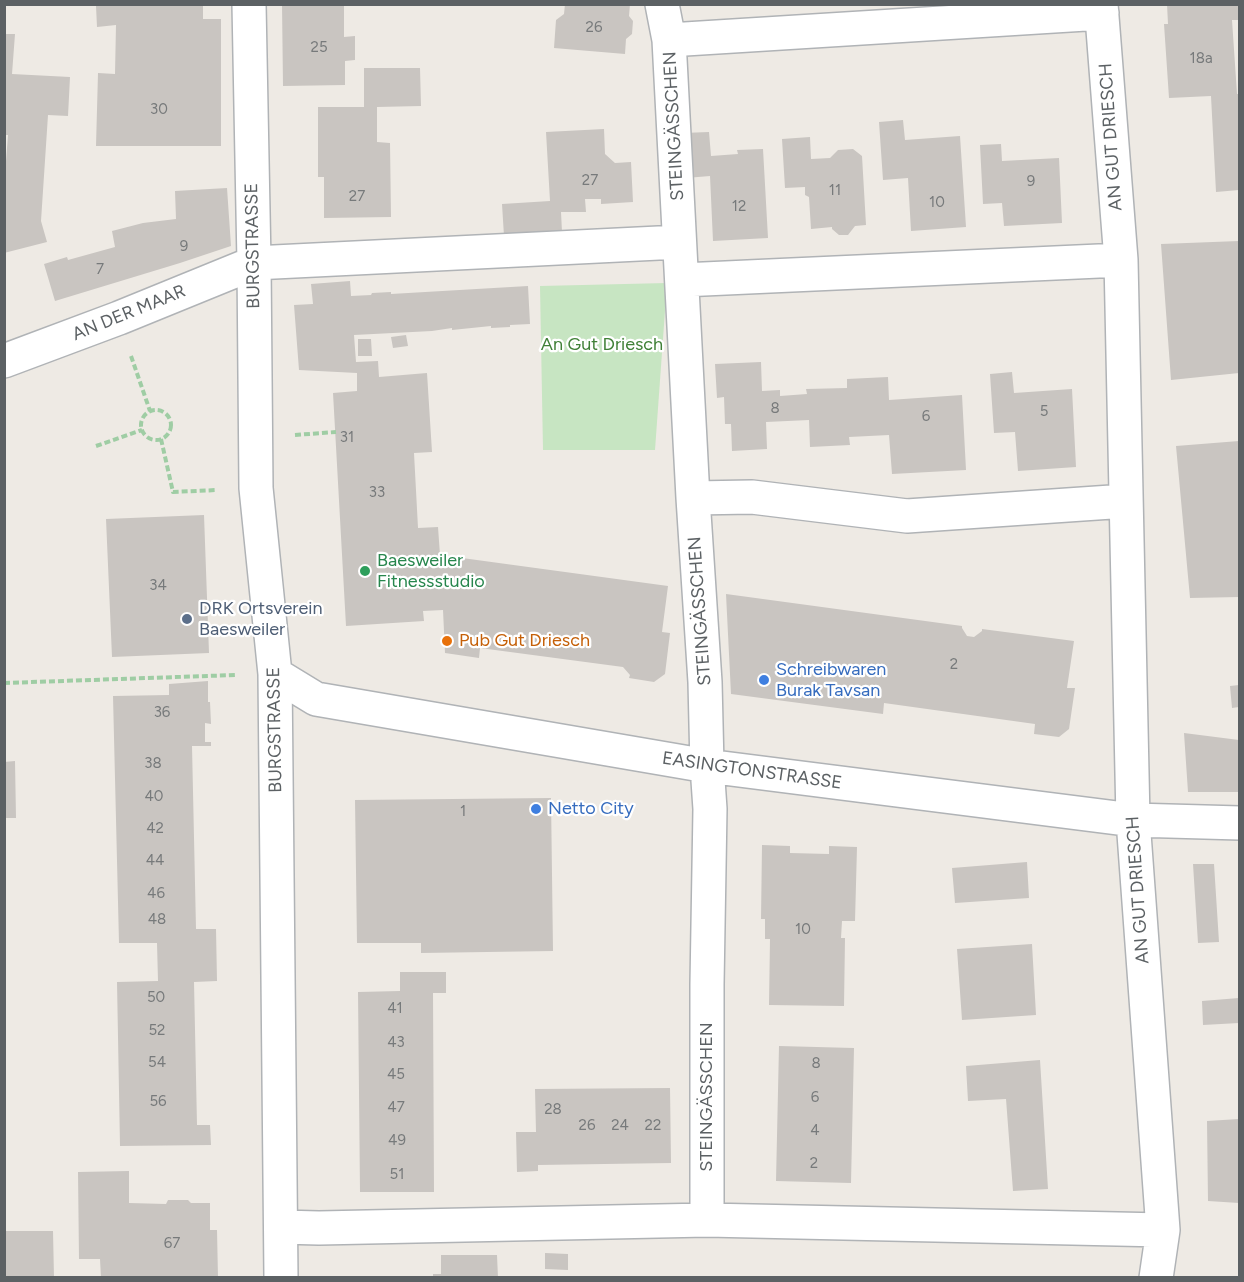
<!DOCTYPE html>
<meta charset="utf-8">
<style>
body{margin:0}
#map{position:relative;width:1244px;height:1282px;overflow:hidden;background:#eeeae4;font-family:Figtree,sans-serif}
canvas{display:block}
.frame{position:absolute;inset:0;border:6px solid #5c6164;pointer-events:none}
</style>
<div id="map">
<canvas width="1244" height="1282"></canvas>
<div class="frame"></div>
</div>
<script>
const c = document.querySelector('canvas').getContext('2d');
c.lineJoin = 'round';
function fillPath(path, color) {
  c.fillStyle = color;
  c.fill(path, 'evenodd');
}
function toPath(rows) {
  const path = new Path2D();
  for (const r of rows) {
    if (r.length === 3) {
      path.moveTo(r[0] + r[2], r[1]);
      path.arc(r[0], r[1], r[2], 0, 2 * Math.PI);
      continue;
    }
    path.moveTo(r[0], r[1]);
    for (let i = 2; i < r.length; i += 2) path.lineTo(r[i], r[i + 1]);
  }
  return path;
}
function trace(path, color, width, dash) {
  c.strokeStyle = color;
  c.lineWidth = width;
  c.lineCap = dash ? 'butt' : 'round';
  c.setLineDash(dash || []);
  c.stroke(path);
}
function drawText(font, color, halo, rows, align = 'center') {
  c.font = font + ' Figtree,sans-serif';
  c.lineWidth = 4.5;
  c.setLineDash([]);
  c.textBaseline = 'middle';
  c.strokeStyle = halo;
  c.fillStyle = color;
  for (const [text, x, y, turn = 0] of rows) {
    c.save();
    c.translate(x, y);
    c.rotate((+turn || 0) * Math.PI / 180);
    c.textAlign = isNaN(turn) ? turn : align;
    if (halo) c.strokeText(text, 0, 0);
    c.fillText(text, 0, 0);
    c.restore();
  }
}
fillPath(toPath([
 [667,283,655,450,543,450,540,286]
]), '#c7e5c2');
fillPath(toPath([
 [139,4,203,4,203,19,221,19,221,146,96,146,98,73,115,74,116,25,97,27,96,6],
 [282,4,344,4,344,37,355,36,355,60,345,61,345,85,283,86],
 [565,4,630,4,629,16,633,21,632,34,626,39,625,54,554,48,556,20,564,14],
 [1167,4,1239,4,1239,20,1232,20,1237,94,1239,94,1239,190,1216,192,1211,96,1169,98,1164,24,1168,24],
 [4,34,15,34,12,74,70,77,68,116,48,115,41,221,47,242,4,253,4,187,8,135,4,135],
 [364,68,420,68,421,106,377,107,377,142,390,143,391,217,324,218,324,177,318,177,318,107,364,107],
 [903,120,905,140,960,136,966,227,911,231,908,178,883,180,879,122],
 [604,129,605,154,615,163,631,162,633,202,601,204,601,199,585,199,586,212,561,212,562,232,504,236,502,204,550,201,546,132],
 [709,132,711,156,738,154,737,150,763,149,768,238,713,241,710,176,686,178,683,133],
 [810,137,811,159,830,158,838,150,853,149,862,156,866,225,855,226,848,235,839,235,832,229,832,227,811,229,809,197,805,195,805,187,785,188,782,139],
 [1001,144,1002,161,1059,158,1062,223,1004,226,1002,203,983,204,980,145],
 [227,188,231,246,180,263,55,301,44,264,67,257,68,260,115,247,112,231,143,223,176,219,175,191],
 [1239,241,1239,373,1171,380,1161,244],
 [350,281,351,296,371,295,372,293,391,292,391,294,528,286,530,324,510,325,510,327,491,328,491,326,452,330,452,328,432,331,354,335,356,362,378,361,379,377,427,373,432,452,414,453,418,528,438,527,440,555,668,586,662,632,670,633,665,674,654,682,629,678,630,675,623,667,480,648,479,658,445,653,443,610,423,611,424,621,346,626,333,393,357,391,357,373,299,370,294,305,313,304,311,284],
 [406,335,408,346,393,348,391,337],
 [358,339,371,339,372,356,358,356],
 [761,362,762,391,780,390,780,396,807,394,806,389,847,388,847,379,888,377,889,400,962,395,966,470,892,474,889,435,849,437,850,445,810,447,809,420,766,422,767,449,732,451,731,424,725,424,724,397,717,398,715,364],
 [1012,372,1014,393,1072,389,1076,467,1018,471,1015,432,994,433,990,374],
 [1239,441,1239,597,1190,598,1176,446],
 [204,515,209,653,112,657,106,519],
 [726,594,962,626,962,628,967,636,974,637,982,631,982,629,1074,641,1067,688,1075,688,1069,729,1059,737,1034,734,1035,724,884,703,883,714,731,694],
 [208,681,208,702,210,702,211,724,205,723,205,742,211,742,211,746,192,746,196,929,216,929,217,981,194,982,197,1125,210,1125,211,1145,120,1146,117,982,158,981,157,943,119,943,113,696,169,695,169,684],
 [1239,685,1239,707,1232,708,1230,686],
 [1184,733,1239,740,1239,792,1188,792],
 [15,761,16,818,4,818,4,762],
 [551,798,553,951,421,953,421,943,357,943,355,800],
 [762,845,790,846,790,853,829,854,829,846,857,847,855,921,842,921,841,938,845,938,844,1006,769,1005,770,939,765,939,765,919,761,919],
 [1027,862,1029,898,955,903,952,868],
 [1193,864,1214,864,1219,942,1198,943],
 [1032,944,1036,1015,962,1020,957,949],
 [400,972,446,972,446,993,433,993,434,1192,360,1192,358,992,400,991],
 [1239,998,1239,1023,1203,1025,1202,1001],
 [779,1046,854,1048,851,1183,776,1181],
 [1040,1060,1048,1189,1013,1191,1006,1099,968,1101,966,1066],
 [670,1088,671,1163,538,1165,538,1171,517,1172,516,1132,536,1132,535,1089],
 [1239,1119,1239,1203,1208,1201,1207,1121],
 [129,1171,129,1203,166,1204,168,1200,188,1200,191,1203,210,1203,210,1230,217,1230,218,1278,101,1278,100,1259,79,1259,78,1172],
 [4,1231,53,1231,54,1278,4,1278],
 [545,1253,568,1254,568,1270,545,1269],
 [441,1255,497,1255,498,1278,433,1278,433,1274,441,1274]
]), '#c9c5c1');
const minor = toPath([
 [249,4,254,263,256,488,275,674,281,1278],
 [662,4,669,40,693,498,705,682,707,766,710,809,707,984,707,1220],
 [1101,4,1121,260,1133,820,1163,1230,1156,1278],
 [669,40,1102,13],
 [682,280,1121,260],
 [4,361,119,318,254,263,679,242],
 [693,498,752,497,907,516,1126,501],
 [275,674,316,699,707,766,1133,820,1240,823],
 [281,1227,319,1228,707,1220,1163,1230]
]);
trace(minor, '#b0b3b6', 36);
trace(toPath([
 [131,356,150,411],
 [156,425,15],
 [295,435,336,432],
 [161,439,173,492,217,490],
 [96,446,142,430],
 [4,683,235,675]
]), '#9fcda4', 4, [6, 3]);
trace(minor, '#fff', 33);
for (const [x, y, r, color] of [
 [365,571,6,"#2e9e5b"],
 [187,619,6,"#5c6f8a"],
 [447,641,6,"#e8710a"],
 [764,680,6,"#3f7fe0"],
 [536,809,6,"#3f7fe0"]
]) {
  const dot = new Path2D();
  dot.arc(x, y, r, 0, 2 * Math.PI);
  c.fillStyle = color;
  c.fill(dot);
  trace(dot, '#fff', 2);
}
drawText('15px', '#777a7b', null, [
 ["26",594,28],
 ["25",319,48],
 ["18a",1201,59],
 ["30",159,110],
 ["27",590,181],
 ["9",1031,182],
 ["11",835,191],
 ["27",357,197],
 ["10",937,203],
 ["12",739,207],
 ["9",184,247],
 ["7",100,270],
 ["8",775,409],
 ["5",1044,412],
 ["6",926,417],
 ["31",347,438],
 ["33",377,493],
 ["34",158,586],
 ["2",954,665],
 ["36",162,713],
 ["38",153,764],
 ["40",154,797],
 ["1",463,812],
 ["42",155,829],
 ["44",155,861],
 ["46",156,894],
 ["48",157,920],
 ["10",803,930],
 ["50",156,998],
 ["41",395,1009],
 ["52",157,1031],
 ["43",396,1043],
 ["54",157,1063],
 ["8",816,1064],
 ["45",396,1075],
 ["6",815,1098],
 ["56",158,1102],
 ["47",396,1108],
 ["28",553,1110],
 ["26",587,1126],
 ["24",620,1126],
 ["22",653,1126],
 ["4",815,1131],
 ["49",397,1141],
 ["2",814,1164],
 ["51",397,1175],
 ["67",172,1244]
]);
drawText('18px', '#5c6164', '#fff', [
 ["STEINGÄSSCHEN",674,126,-93],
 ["AN GUT DRIESCH",1111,137,-94],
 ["BURGSTRASSE",253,246,-91],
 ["AN DER MAAR",129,313,-22],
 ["STEINGÄSSCHEN",700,611,-94],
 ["BURGSTRASSE",275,730,-91],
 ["EASINGTONSTRASSE",752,771,8],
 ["AN GUT DRIESCH",1138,890,-94],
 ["STEINGÄSSCHEN",707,1097,-90]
]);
drawText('18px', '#408037', '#fff', [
 ["An Gut Driesch",602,345]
]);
drawText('18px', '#27864d', '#fff', [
 ["Baesweiler",377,561],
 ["Fitnessstudio",377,582]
], 'left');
drawText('18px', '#4e5e75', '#fff', [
 ["DRK Ortsverein",199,609],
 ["Baesweiler",199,630]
], 'left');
drawText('18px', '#c56008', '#fff', [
 ["Pub Gut Driesch",459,641]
], 'left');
drawText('18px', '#366cbe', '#fff', [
 ["Schreibwaren",776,670],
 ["Burak Tavsan",776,691],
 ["Netto City",548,809]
], 'left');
</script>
